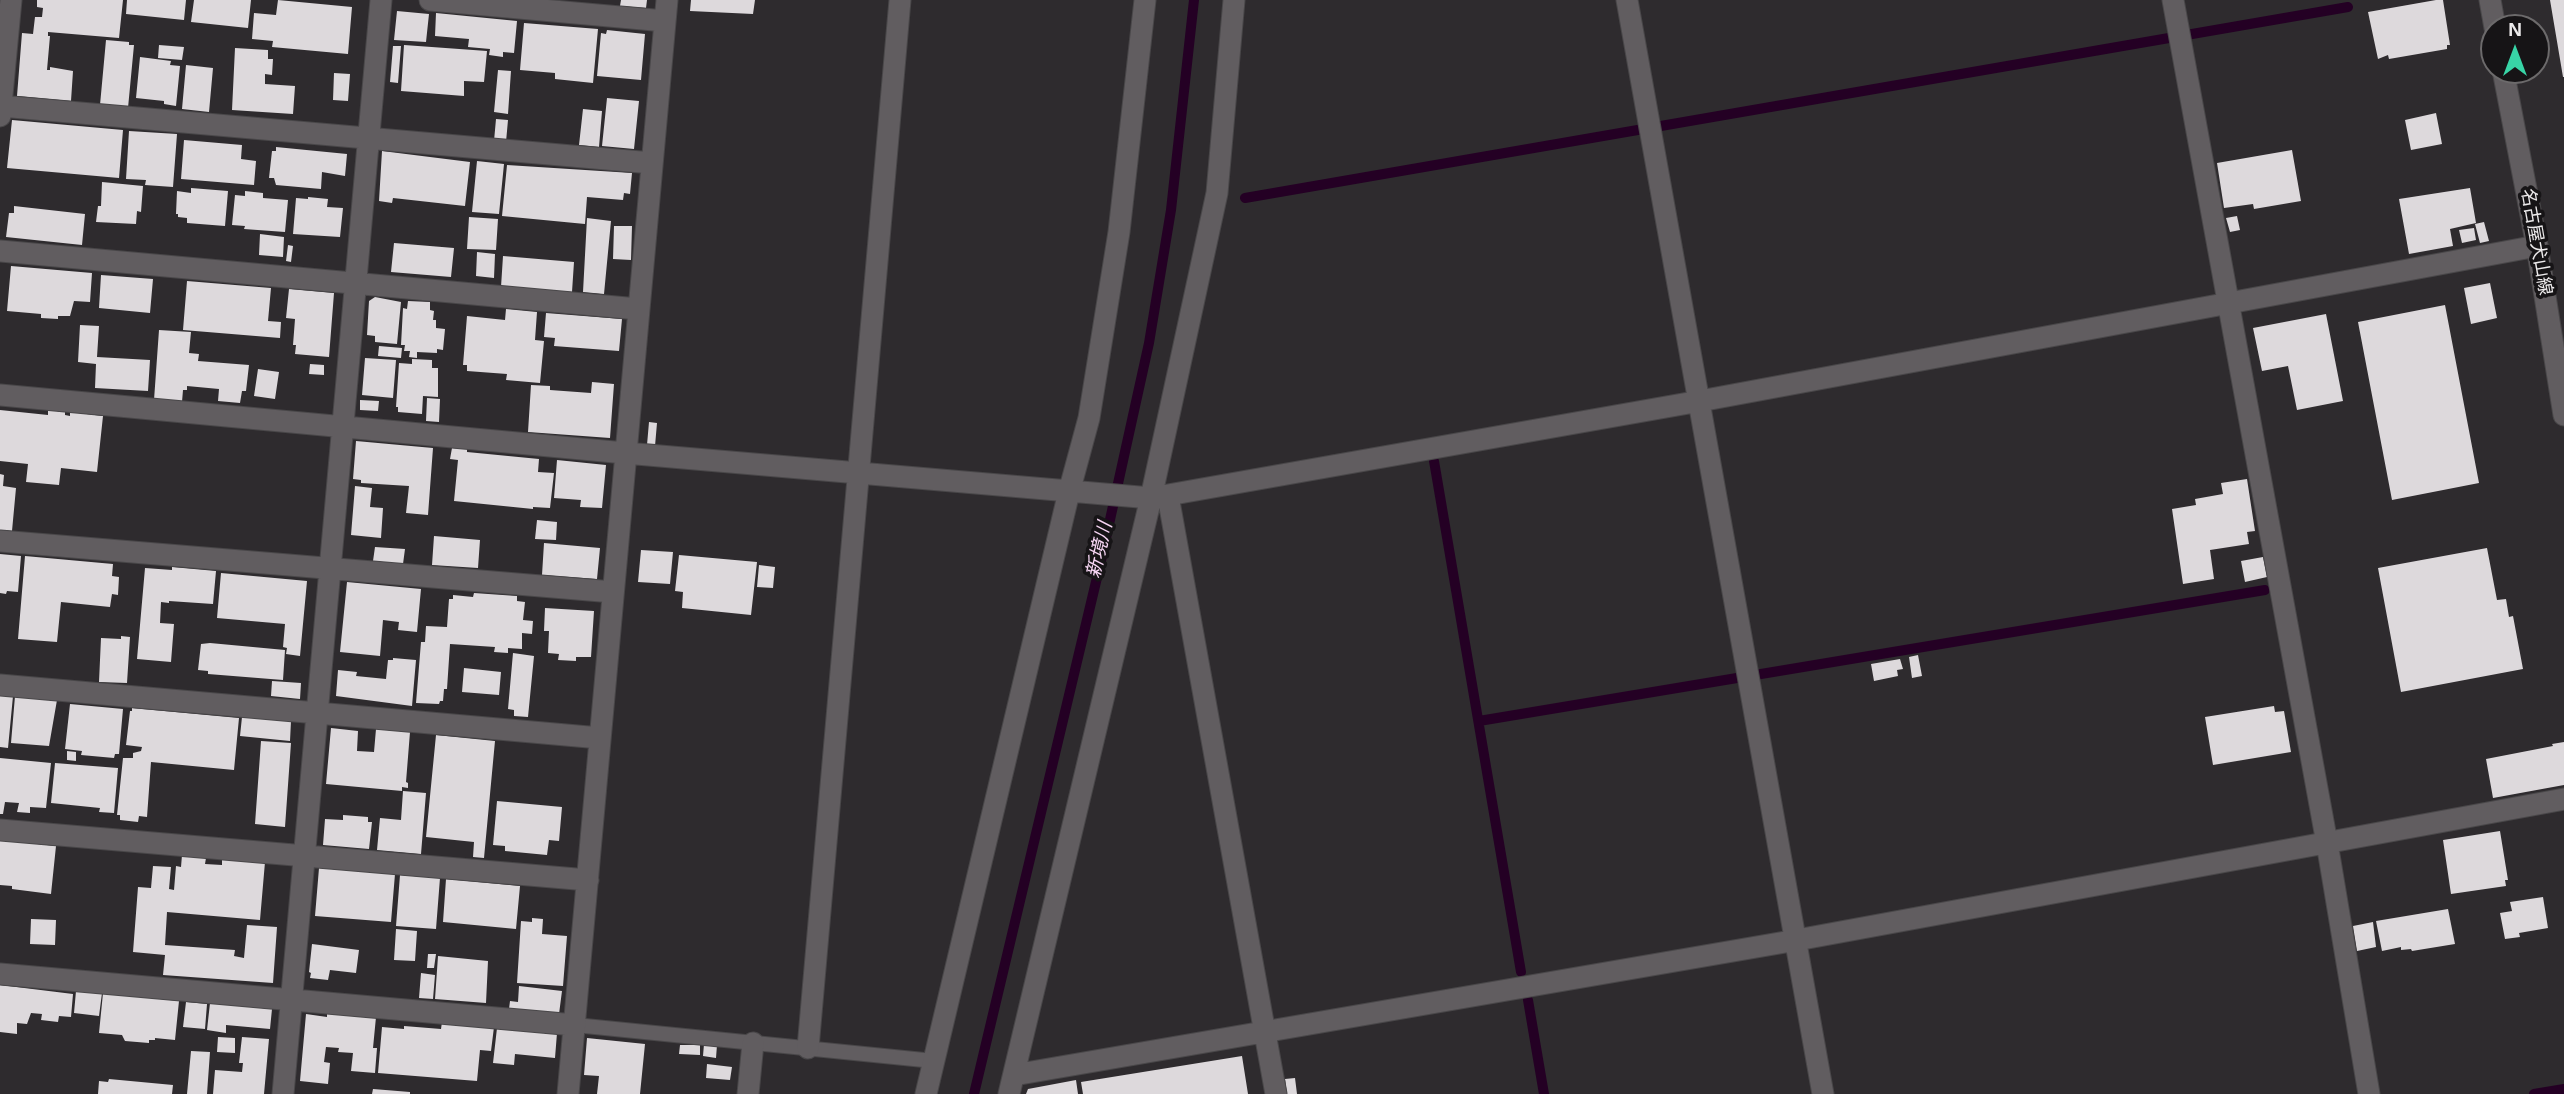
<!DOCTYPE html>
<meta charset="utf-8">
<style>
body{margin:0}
#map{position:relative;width:2564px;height:1094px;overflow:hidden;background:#2e2b2e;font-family:Helvetica,sans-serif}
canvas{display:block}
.north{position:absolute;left:2480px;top:14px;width:70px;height:70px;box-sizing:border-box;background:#161416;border:2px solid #6c6a6b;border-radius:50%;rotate:0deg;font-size:19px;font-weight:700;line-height:28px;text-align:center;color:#eceaeb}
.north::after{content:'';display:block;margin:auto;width:24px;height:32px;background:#38d4a6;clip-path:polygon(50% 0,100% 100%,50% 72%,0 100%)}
</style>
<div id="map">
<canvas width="2564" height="1094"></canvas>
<div class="north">N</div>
</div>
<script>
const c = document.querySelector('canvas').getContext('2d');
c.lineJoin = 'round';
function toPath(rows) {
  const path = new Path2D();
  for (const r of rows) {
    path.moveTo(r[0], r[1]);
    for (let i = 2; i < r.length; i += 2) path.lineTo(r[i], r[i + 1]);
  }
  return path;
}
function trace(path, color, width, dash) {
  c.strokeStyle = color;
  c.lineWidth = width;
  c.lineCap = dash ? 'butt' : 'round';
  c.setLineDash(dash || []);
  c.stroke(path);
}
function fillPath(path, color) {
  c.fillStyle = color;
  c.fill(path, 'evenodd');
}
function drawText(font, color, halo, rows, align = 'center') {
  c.font = font + ' Helvetica,"Noto Sans JP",sans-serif';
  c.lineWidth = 7;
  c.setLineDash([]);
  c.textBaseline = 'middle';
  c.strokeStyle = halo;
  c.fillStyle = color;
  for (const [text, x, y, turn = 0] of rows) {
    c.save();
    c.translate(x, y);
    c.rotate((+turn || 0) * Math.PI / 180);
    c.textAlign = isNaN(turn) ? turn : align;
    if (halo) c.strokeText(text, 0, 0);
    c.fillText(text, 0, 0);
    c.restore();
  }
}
trace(toPath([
 [1245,198,2348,7],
 [1434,461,1521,972],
 [1479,721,2265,590],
 [1528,1000,1544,1094],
 [974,1094,1100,565,1149,343,1171,210,1194,0],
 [2534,1094,2564,1089]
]), '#240024', 10);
fillPath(toPath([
 [37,0,123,0,119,38,48,32,48,36,50,36,47,70,50,70,50,67,73,71,71,101,17,96,22,33,33,34,35,17,42,17,43,8,37,7],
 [127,0,186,0,184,20,126,14],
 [194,0,251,0,248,28,191,22],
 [278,0,352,7,348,54,272,47,273,41,252,39,254,13,276,15],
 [621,0,647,0,646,8,620,6],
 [691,0,755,0,753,14,690,11],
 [2436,0,2443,0,2450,45,2447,45,2447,49,2389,59,2388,55,2378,59,2368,12],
 [2550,0,2564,0,2564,77,2563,77],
 [397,11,429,14,426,42,394,40],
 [436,13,517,21,514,53,503,52,503,57,489,55,490,49,468,47,469,39,435,36],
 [524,23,598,29,593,83,555,79,555,73,520,70],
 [607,30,645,34,641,80,597,76,601,33,606,34],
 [106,40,129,42,129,45,134,45,128,108,100,105],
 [159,45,184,47,182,60,158,58],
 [404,45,487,51,484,82,464,81,464,96,401,91],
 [393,46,401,46,398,83,390,82],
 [235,48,268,50,268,59,273,59,272,75,265,74,265,84,295,86,293,114,232,110],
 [140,57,171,61,170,65,180,66,176,106,164,104,164,101,136,98],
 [186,65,213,68,209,112,182,109],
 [498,70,511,71,508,114,494,112],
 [334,73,350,74,348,101,333,100],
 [607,98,639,101,634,149,602,146],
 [583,109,602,111,599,147,579,145],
 [2436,113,2442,144,2411,150,2405,120],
 [496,119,508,120,506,142,494,141],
 [12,120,123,130,119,178,7,168],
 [129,131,177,134,173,187,145,185,146,180,126,179],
 [184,140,242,145,241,159,256,161,254,185,181,179],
 [276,147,347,154,345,176,322,172,321,189,276,185,274,178,269,178,272,151,276,151],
 [2292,150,2301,201,2254,209,2253,204,2224,208,2217,163],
 [382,151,470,162,465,206,393,198,392,203,379,201],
 [477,161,504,164,499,214,472,212],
 [507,165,632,173,630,194,624,193,623,200,587,197,585,224,502,216],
 [102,182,143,186,141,212,137,211,136,224,96,222,98,206,101,206],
 [191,188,228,191,225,226,187,223,187,218,178,217,178,214,176,214,177,191,191,193],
 [2470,188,2476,223,2450,229,2453,246,2409,254,2399,199],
 [245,191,263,193,263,198,288,200,285,232,244,229,245,226,232,225,235,195,245,196],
 [308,197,328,199,327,207,343,208,340,237,293,234,296,198,308,199],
 [14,206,85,214,82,245,6,237,9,213,14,213],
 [2237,216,2240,230,2230,232,2226,218],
 [469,217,498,219,496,250,467,249],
 [587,218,611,221,604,294,583,292],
 [2484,222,2489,241,2480,243,2475,224],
 [614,226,632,226,631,260,613,259],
 [2474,228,2476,240,2462,243,2459,230],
 [260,234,284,237,283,257,259,255],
 [394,243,454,248,451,277,391,272],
 [288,245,293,246,291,262,286,261],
 [477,252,495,254,494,278,476,276],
 [503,256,574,262,572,292,501,287],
 [11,266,92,273,90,302,74,301,70,316,58,316,58,319,41,318,41,314,7,311],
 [101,275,153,279,150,313,99,308],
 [187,281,271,288,268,321,281,322,280,338,183,330],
 [2490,283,2497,318,2471,324,2464,288],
 [289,289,334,293,329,357,295,354,296,345,293,345,295,319,286,318],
 [375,297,401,302,397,344,375,342,375,336,367,335,369,301],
 [408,301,430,302,430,310,434,311,433,320,436,320,436,328,445,329,443,350,437,349,437,353,417,352,417,358,409,357,410,351,404,351,405,345,401,345,403,308,407,309],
 [2445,305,2479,483,2392,500,2358,322],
 [506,309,537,312,535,340,544,341,540,383,506,380,507,374,467,371,467,365,463,365,467,316,505,320],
 [546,313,622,319,619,351,554,346,555,338,544,337],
 [2326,314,2343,401,2297,410,2288,366,2262,371,2253,328],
 [80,325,99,326,97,357,150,360,148,391,95,388,96,364,78,362],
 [159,330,191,332,189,353,199,354,198,361,249,365,246,391,242,391,240,403,218,401,219,389,187,386,187,390,183,390,182,402,154,400],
 [379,346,402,348,401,358,378,356],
 [365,358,396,360,393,398,362,395],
 [412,359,432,360,432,368,438,368,438,397,423,396,422,414,398,412,398,407,396,407,399,363,412,364],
 [310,364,324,365,324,375,309,374],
 [258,369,279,372,275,399,254,396],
 [592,382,614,384,610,438,528,432,531,385,550,386,550,390,591,393],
 [427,398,440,399,439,422,426,421],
 [360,400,379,401,378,411,360,410],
 [0,410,48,415,48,410,65,412,65,415,70,416,70,412,103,416,97,472,61,468,59,485,26,482,28,464,0,461],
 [649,422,657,423,655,446,647,445],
 [356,441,433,448,428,515,406,513,409,486,361,483,361,480,353,479],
 [452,448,467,449,467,452,539,459,538,472,554,473,550,508,533,507,533,509,454,501,458,460,450,459],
 [557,460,606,465,602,508,580,507,581,500,554,498],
 [0,474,4,475,3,486,16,488,12,531,0,530],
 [2247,479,2255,531,2247,532,2249,544,2210,550,2214,579,2183,584,2172,509,2196,505,2195,499,2223,494,2221,483],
 [355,486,372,488,370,507,383,508,381,538,351,535],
 [537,520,557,522,556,540,535,539],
 [434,536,480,540,478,568,432,565],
 [544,543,600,548,597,579,542,575],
 [375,547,405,549,403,564,373,561],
 [2487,548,2497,600,2506,599,2509,617,2513,616,2523,669,2401,692,2378,568],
 [641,550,673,552,670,584,638,582],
 [0,554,21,556,18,592,7,591,6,594,0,593],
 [679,555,757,562,751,615,682,608,683,592,675,591],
 [25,556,113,564,112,576,119,577,118,595,112,594,110,607,61,602,57,642,18,639],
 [2263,557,2267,577,2245,582,2241,561],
 [759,565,775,567,773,588,757,587],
 [172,567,216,571,213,604,169,601,169,603,161,602,160,623,174,624,171,662,137,659,145,568,172,570],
 [221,573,307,581,300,656,286,654,287,648,283,647,285,624,217,618],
 [347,582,421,589,417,632,398,630,399,622,383,620,380,656,340,652],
 [474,593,517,596,517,601,525,602,523,620,533,621,532,634,522,633,522,649,508,648,508,653,494,652,495,647,450,644,447,689,444,689,443,701,440,701,439,704,416,703,421,642,425,642,426,626,447,627,449,599,453,599,453,595,473,597],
 [545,608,594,611,591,657,576,657,576,661,558,660,559,654,548,653,549,631,544,631],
 [121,636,130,637,127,683,99,682,101,638,121,639],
 [210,643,285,650,283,680,208,674,208,671,198,670,201,644],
 [513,653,534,656,528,717,514,716,514,710,508,709],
 [1918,655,1922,676,1912,678,1909,657],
 [393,658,416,660,412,706,336,696,338,670,357,672,356,676,386,679,388,660,393,660],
 [1900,659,1903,669,1897,670,1898,676,1874,681,1871,664],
 [464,668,501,672,499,695,462,692],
 [272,681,301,683,300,699,271,696],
 [0,695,13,696,8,748,0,747],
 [15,696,57,700,49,746,11,743],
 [70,704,123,709,119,754,115,754,114,758,81,755,82,751,65,749],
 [2274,706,2275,712,2284,711,2291,752,2213,765,2205,717],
 [132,708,239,718,234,770,151,762,147,817,139,816,138,822,120,820,120,815,117,815,123,758,133,758,133,753,141,751,142,747,126,745,130,711,132,711],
 [242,717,291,721,290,741,240,736],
 [331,728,358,731,357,751,374,752,376,729,410,732,406,782,408,783,408,788,402,787,402,791,326,784],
 [436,735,495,741,484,858,473,857,474,842,426,837],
 [261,741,291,743,285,827,255,824],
 [2564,742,2564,785,2493,798,2486,759,2553,746,2552,744],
 [67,751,76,752,76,761,67,760],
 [0,758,51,763,46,808,30,807,30,813,17,812,19,803,5,802,3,814,0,814],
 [55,763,118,768,114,813,99,812,100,808,51,803],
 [403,791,426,793,421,854,377,850,380,818,401,820],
 [497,801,562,807,559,841,549,840,547,855,505,851,505,846,493,845],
 [343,815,368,817,368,822,372,822,369,849,323,845,325,819,343,820],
 [2500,831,2508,880,2505,880,2506,886,2451,894,2443,840],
 [0,840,56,846,51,894,12,889,12,886,0,885],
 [182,855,206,858,205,864,222,865,222,859,265,862,260,920,167,912,165,945,235,950,234,956,244,958,247,925,277,927,273,983,163,975,165,955,133,952,138,887,151,888,153,866,171,867,169,889,174,890,176,866,181,867],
 [319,868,395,874,391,922,315,916],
 [400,875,440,878,436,929,396,926],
 [446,879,520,886,516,929,443,922],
 [2543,897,2548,928,2519,933,2520,937,2505,939,2500,913,2512,911,2510,902],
 [2448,909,2455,944,2412,951,2411,949,2401,950,2401,947,2382,951,2376,921],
 [532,918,543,919,542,934,567,936,563,986,517,983,521,921,532,922],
 [31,919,56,920,55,945,30,944],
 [2373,922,2376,947,2357,951,2353,926],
 [396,929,417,931,415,961,394,960],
 [312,944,359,950,356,973,330,970,328,980,310,978,311,973,309,972],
 [428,954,436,954,434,968,427,968],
 [438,956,488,961,486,1003,435,999],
 [421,973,435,975,433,999,419,998],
 [0,985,73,994,71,1017,59,1016,58,1022,41,1020,42,1014,31,1013,27,1024,17,1023,17,1034,0,1032],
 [519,986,562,991,559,1014,509,1009,510,1001,518,1002],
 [76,991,102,993,99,1016,74,1013],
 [103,993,179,1001,175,1040,155,1038,155,1040,149,1040,149,1043,125,1041,122,1035,99,1033],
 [186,1002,207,1004,205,1029,183,1027],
 [210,1003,272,1009,270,1029,226,1025,226,1033,207,1030],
 [327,1012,376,1017,373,1048,377,1048,375,1073,351,1071,353,1053,338,1052,339,1048,326,1047,324,1062,330,1063,328,1084,300,1081,306,1014,327,1017],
 [442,1022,494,1027,491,1051,480,1050,477,1081,378,1073,382,1027,404,1029,404,1026,441,1029],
 [497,1028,557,1033,555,1058,515,1054,514,1065,493,1063],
 [218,1037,235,1038,235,1053,217,1052],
 [242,1037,269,1039,264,1094,213,1094,215,1070,242,1072,243,1063,239,1063],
 [587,1038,645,1044,640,1094,597,1094,599,1076,584,1075],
 [704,1044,717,1045,716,1058,703,1056],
 [680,1045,700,1045,700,1055,679,1054],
 [191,1051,210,1052,207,1094,187,1094],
 [1242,1056,1248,1094,1083,1094,1081,1082],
 [707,1064,732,1067,730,1080,706,1078],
 [1295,1078,1297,1094,1287,1094,1285,1079],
 [109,1079,173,1085,172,1094,98,1094,99,1081,108,1082],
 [1076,1080,1078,1094,1026,1094,1028,1089],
 [373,1089,410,1092,410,1094,372,1094]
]), '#ddd9dc');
const lane = toPath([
 [575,1025,934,1061]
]);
const street = toPath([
 [430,0,665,21],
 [1627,0,1823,1094],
 [2173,0,2327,843,2369,1094],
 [0,106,652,163],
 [0,116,11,0],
 [0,251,638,309],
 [0,395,625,453,1151,498,1700,401,2537,246],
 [1168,496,1276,1094],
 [0,541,613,592],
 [0,685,600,738],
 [0,830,588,880],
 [0,974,575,1025],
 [808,1048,900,0],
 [1014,1075,1797,940,2564,799],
 [283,1094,381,0],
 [568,1094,667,0],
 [748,1094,753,1043],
 [926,1094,1069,492,1089,418,1119,232,1145,0],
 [1009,1094,1151,498,1217,193,1234,0]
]);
const secondary = toPath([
 [2490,0,2495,28],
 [2503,70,2537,246,2564,415]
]);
trace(lane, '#494749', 16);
trace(street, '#494749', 23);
trace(secondary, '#494749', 23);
trace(lane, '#615d60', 14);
trace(street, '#615d60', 21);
trace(secondary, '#615d60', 21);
drawText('18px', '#eceaeb', '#161416', [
 ["名古屋犬山線",2536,242,80]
]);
drawText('italic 19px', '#f8d7f5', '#161416', [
 ["新境川",1100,550,-77]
]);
</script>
